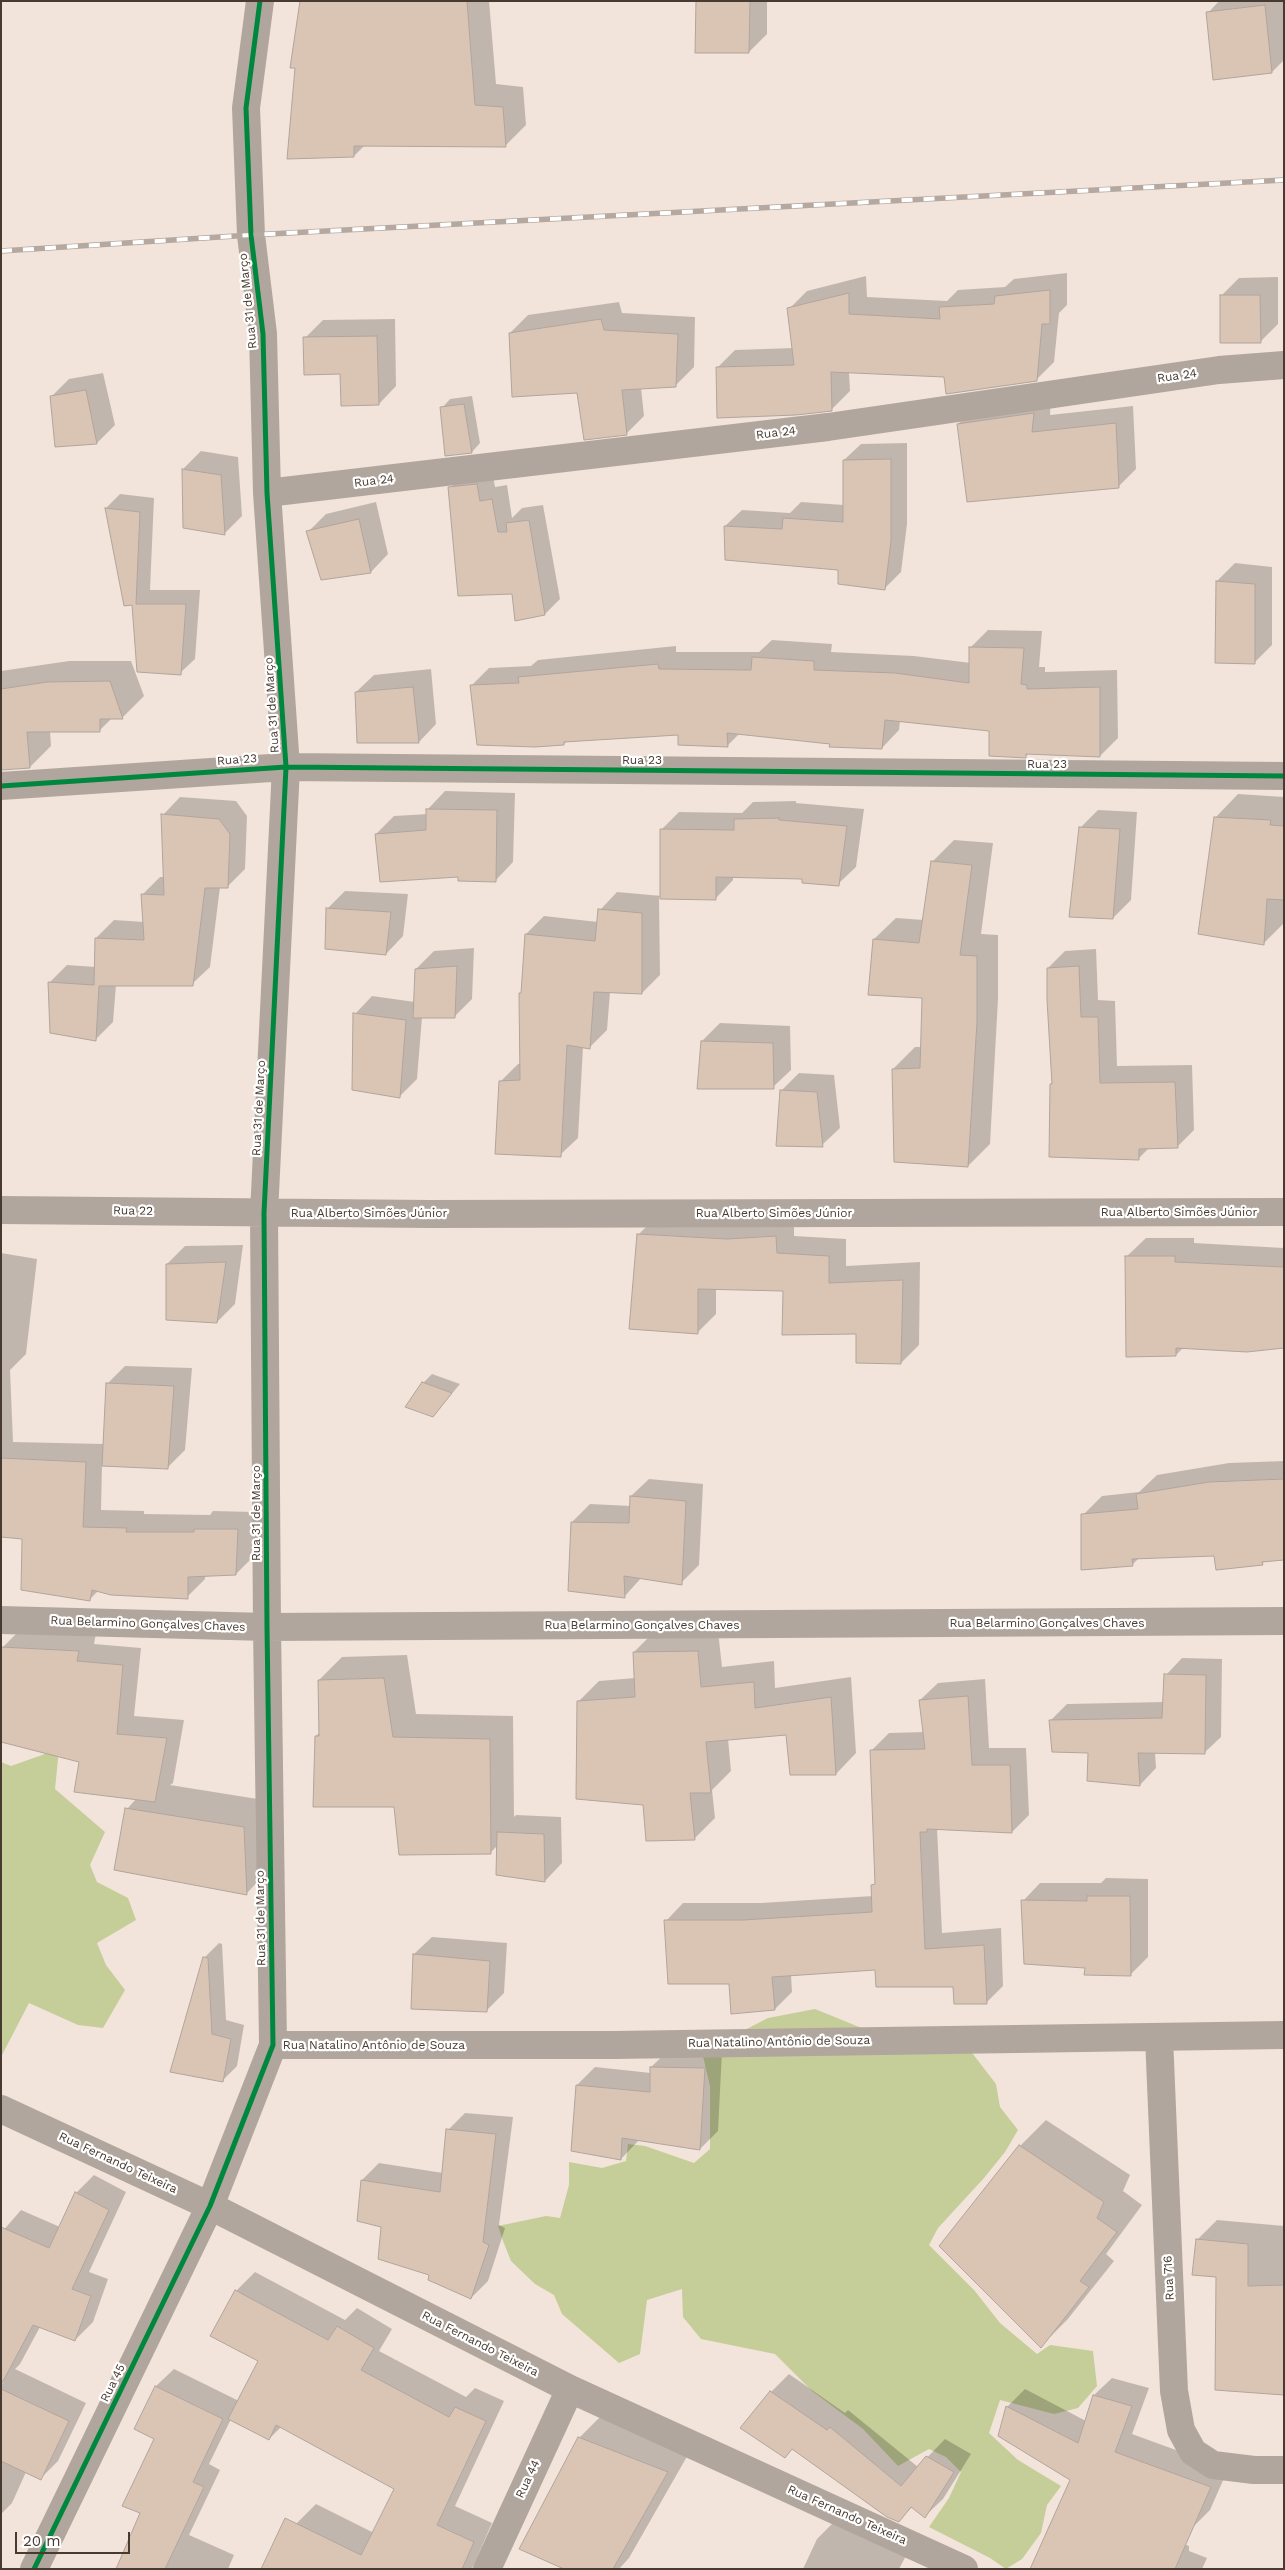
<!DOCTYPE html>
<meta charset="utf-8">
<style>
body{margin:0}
#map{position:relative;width:1285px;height:2570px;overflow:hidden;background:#f2e4da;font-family:"Work Sans",sans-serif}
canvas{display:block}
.frame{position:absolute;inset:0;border:2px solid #473a30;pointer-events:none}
.scale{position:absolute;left:15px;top:2532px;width:115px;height:22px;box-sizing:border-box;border:2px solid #473a30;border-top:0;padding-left:6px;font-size:15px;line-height:18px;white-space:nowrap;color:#473a30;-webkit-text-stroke:4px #fff;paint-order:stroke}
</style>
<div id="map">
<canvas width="1285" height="2570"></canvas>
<div class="frame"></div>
<div class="scale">20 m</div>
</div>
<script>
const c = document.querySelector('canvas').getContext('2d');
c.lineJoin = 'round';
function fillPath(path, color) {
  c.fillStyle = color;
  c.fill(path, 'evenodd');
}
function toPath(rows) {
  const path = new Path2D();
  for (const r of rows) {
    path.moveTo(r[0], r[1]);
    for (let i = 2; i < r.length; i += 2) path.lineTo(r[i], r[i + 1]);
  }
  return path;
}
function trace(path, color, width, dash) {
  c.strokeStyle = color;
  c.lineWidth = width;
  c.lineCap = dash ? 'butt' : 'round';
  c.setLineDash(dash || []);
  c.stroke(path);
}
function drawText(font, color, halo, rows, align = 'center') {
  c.font = font + ' "Work Sans",sans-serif';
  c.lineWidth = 4.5;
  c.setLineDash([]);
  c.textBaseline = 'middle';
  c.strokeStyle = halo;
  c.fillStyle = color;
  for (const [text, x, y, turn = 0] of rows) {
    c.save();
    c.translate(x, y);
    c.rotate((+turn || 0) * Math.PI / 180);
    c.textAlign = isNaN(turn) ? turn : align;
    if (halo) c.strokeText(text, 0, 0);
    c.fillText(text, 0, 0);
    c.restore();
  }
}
fillPath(toPath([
 [59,1749,55,1789,105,1832,90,1865,97,1882,128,1898,136,1920,97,1943,106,1965,125,1990,103,2028,78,2025,29,2003,1,2057,1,1762,11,1766],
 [815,2009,869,2031,969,2049,996,2084,1000,2107,1018,2130,1005,2152,984,2178,938,2228,929,2245,974,2290,1000,2323,1037,2354,1050,2345,1093,2351,1097,2386,1078,2408,1054,2414,1000,2400,989,2433,1018,2460,1061,2486,1047,2505,1041,2533,1022,2559,1006,2569,990,2558,929,2527,949,2498,961,2472,946,2457,929,2449,898,2466,863,2429,812,2391,775,2354,701,2339,683,2317,682,2289,647,2300,640,2354,619,2363,562,2314,554,2295,535,2284,511,2261,503,2241,498,2226,546,2216,560,2218,569,2185,569,2162,602,2168,626,2161,628,2144,645,2146,694,2163,710,2149,710,2086,702,2052,768,2018]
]), '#c5cd98');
fillPath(toPath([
 [301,1,489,1,496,84,523,87,526,125,505,146,365,145,354,156,296,67],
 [698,1,767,1,767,34,749,52],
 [1219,1,1284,1,1284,60,1272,72,1208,13],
 [1067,273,1067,305,1059,313,1054,362,1036,380,849,372,850,391,832,409,717,368,735,350,794,348,789,309,807,291,866,276,867,297,947,301,958,290,1005,287,1014,279],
 [1278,277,1278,324,1260,342,1221,296,1239,278],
 [619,302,622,313,695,317,694,367,676,385,641,388,644,416,626,434,510,333,528,315],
 [395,319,396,386,379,404,305,338,323,320],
 [103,373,115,425,97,443,56,446,52,396,69,379],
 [472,396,480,443,472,452,442,408,450,399],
 [1051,396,1050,415,1133,406,1136,469,1118,487,958,424,976,407],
 [907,443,907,524,901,572,885,588,725,526,742,510,790,513,801,502,844,505,844,460,861,444],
 [201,451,238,457,242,516,225,533,183,469],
 [492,470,495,487,507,485,512,518,522,508,543,505,560,599,545,614,514,593,450,488,464,473],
 [120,494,154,498,150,590,200,590,195,659,180,673,133,604,106,508],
 [376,502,388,554,371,572,308,532,326,514],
 [1235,563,1272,567,1272,645,1254,663,1217,662,1217,581],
 [988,630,1042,631,1039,667,1045,667,1045,672,1117,670,1118,738,1100,756,1029,753,1026,756,991,730,900,721,899,730,882,748,740,733,728,745,679,734,567,741,564,744,471,686,489,668,531,666,538,660,676,646,676,652,759,652,772,640,832,644,831,652,914,656,971,663,971,647],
 [69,661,131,661,144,696,123,717,112,718,99,731,50,731,51,746,30,767,1,769,1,671],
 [431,669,436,724,419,742,356,692,374,675],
 [445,791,515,793,513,862,496,880,459,876,376,834,394,816,428,814,428,809],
 [1238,794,1284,797,1284,923,1264,943,1215,818],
 [180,797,236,801,247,816,245,869,227,887,220,887,210,967,192,984,116,985,113,1022,95,1040,49,983,67,965,96,967,96,938,114,920,144,922,142,895,160,877,165,877,163,815],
 [796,801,796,803,864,809,856,867,838,884,804,878,733,876,733,880,716,898,659,897,660,975,642,993,610,992,607,1030,589,1048,583,1047,578,1138,560,1155,500,1082,518,1064,521,1064,526,934,544,916,598,922,600,910,617,892,662,896,661,830,679,812,742,813,753,802],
 [1098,810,1137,812,1131,900,1113,918,1080,828],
 [954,840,993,843,981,934,998,935,998,999,990,1144,968,1166,893,1069,915,1047,922,1047,924,997,874,939,896,918,924,920,932,862],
 [345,891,408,894,403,936,386,954,327,909],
 [474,948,472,999,454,1017,422,1017,417,1079,399,1097,355,1014,372,996,415,1002,416,969,434,951],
 [1096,949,1098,1000,1115,1001,1117,1066,1192,1065,1194,1130,1177,1147,1150,1147,1138,1159,1051,1084,1053,1081,1048,968,1065,951],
 [720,1023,790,1026,791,1070,773,1087,702,1041],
 [799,1073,834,1075,840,1128,822,1145,781,1091],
 [656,1217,794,1219,794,1236,846,1239,846,1266,920,1262,919,1345,901,1363,857,1333,784,1290,716,1288,716,1314,698,1332,638,1235],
 [1146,1238,1194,1238,1194,1243,1284,1248,1284,1346,1184,1347,1176,1355,1126,1257],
 [243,1245,235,1304,217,1322,167,1264,185,1246],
 [1,1253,37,1259,26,1354,10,1370,13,1442,104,1444,107,1384,125,1366,192,1368,185,1450,167,1468,102,1465,101,1510,144,1511,144,1514,210,1515,213,1511,255,1512,254,1556,236,1574,205,1575,205,1579,187,1597,98,1591,89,1600,24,1538,1,1536],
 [432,1374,460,1384,433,1416,423,1383],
 [1284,1461,1284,1559,1266,1560,1262,1564,1215,1554,1140,1557,1132,1565,1083,1515,1102,1496,1139,1492,1157,1475,1229,1463],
 [649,1479,703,1484,699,1565,681,1583,642,1577,624,1597,572,1522,590,1504,631,1506,631,1496],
 [21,1629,96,1633,94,1644,141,1648,134,1716,184,1720,173,1783,170,1785,270,1801,272,1867,246,1894,127,1809,137,1798,80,1761,3,1647],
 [655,1631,718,1631,722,1667,774,1661,775,1688,851,1677,856,1753,836,1774,787,1734,728,1739,731,1771,712,1790,715,1818,694,1839,644,1804,578,1702,599,1681,635,1678,634,1652],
 [407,1655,416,1714,513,1716,514,1817,516,1815,561,1817,562,1863,545,1881,498,1845,490,1853,395,1806,316,1736,320,1732,319,1680,342,1657],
 [1182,1658,1222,1659,1221,1737,1204,1753,1155,1752,1156,1768,1140,1785,1089,1752,1051,1720,1067,1704,1164,1702,1166,1675],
 [985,1679,989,1748,1026,1748,1029,1815,1012,1832,937,1828,942,1933,1001,1928,1003,1986,986,2003,954,1985,876,1969,791,1975,792,1992,775,2009,730,1982,666,1921,683,1903,761,1903,873,1896,873,1885,876,1882,872,1750,889,1733,924,1732,920,1700,938,1683],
 [1106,1878,1148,1879,1148,1957,1130,1975,1086,1967,1023,1901,1040,1883,1101,1883],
 [432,1937,507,1943,504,1993,486,2011,414,1954],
 [219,1943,222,1944,226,2020,244,2025,237,2066,223,2080,171,2071,204,1958],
 [669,2050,722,2051,718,2131,700,2149,639,2140,621,2159,577,2085,595,2067,651,2073,651,2067],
 [465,2113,513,2117,499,2225,505,2228,488,2281,471,2298,431,2274,382,2226,358,2220,362,2180,379,2163,443,2173,448,2130],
 [1046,2120,1130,2175,1123,2191,1142,2205,1106,2254,1114,2261,1067,2320,1041,2346,1020,2146],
 [94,2175,126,2192,89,2272,108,2279,93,2322,75,2340,40,2327,20,2364,15,2369,86,2403,58,2461,41,2478,26,2472,12,2503,1,2514,1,2385,4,2382,1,2381,1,2233,21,2210,60,2227,76,2193],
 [1217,2220,1284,2226,1284,2394,1197,2240],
 [255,2272,345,2320,357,2308,392,2329,379,2351,466,2397,475,2388,504,2401,455,2506,492,2523,472,2569,280,2569,297,2523,316,2504,374,2533,396,2488,281,2427,269,2439,231,2419,209,2464,220,2470,189,2535,234,2555,228,2569,117,2569,142,2513,155,2438,136,2429,156,2386,174,2369,239,2401,260,2361,236,2291],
 [789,2374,845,2413,848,2410,918,2467,945,2439,971,2454,943,2499,925,2516,912,2507,899,2521,771,2392],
 [1112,2378,1149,2388,1132,2434,1228,2469,1210,2510,1192,2528,1118,2517,1189,2546,1189,2551,1207,2558,1202,2569,1032,2569,1071,2479,1007,2407,1025,2389,1086,2421,1094,2395],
 [605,2412,693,2446,629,2558,619,2569,567,2569,579,2438],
 [839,2517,908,2552,899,2569,803,2569,817,2539]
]), '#0003');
const building = toPath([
 [300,1,467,1,475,105,503,107,506,147,354,146,354,157,287,159,295,68,290,68,300,1],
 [696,1,750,1,749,53,695,53,696,1],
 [1265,5,1272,73,1213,80,1206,12,1265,5],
 [1050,290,1050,324,1042,324,1037,381,946,394,944,377,831,372,832,411,796,415,717,418,716,367,794,365,787,308,849,293,849,314,940,319,939,307,994,304,995,296,1050,290],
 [1220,295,1260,295,1261,343,1220,343,1220,295],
 [601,319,604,330,678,334,676,387,622,390,627,435,584,440,577,393,512,397,509,333,601,319],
 [377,336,379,405,341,406,340,374,304,375,303,337,377,336],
 [86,390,97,444,55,447,50,396,86,390],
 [464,404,472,453,445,456,440,407,464,404],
 [1034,413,1032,432,1116,423,1119,488,967,502,957,424,1034,413],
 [891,459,891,541,885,590,838,584,838,570,725,560,724,526,782,529,783,518,843,522,843,460,891,459],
 [182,469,221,475,225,535,183,528,182,469],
 [477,484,480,501,492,499,498,532,507,532,506,523,529,520,545,615,515,621,512,594,458,596,448,487,477,484],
 [105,508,140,512,136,604,186,604,181,675,137,672,132,605,124,606,105,508],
 [359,519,371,573,321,580,306,531,359,519],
 [1216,581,1255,584,1255,664,1215,663,1216,581],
 [969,647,1024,648,1021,684,1027,685,1027,689,1100,687,1100,757,1026,754,1026,758,989,756,989,731,885,720,882,749,829,747,830,744,727,733,728,747,678,745,678,735,564,742,564,745,535,747,477,745,470,685,519,683,518,677,658,664,659,669,751,670,752,657,814,661,814,670,895,673,969,683,969,647],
 [110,681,123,719,100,719,100,732,27,732,30,768,1,770,1,689,47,682,110,681],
 [413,687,419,743,357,743,355,692,413,687],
 [426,809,497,810,496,882,458,881,458,877,380,882,375,834,426,830,426,809],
 [161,814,219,819,230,834,228,888,205,888,193,986,99,986,96,1041,50,1033,48,982,94,985,95,938,144,940,141,894,164,895,161,814],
 [1214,817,1271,820,1270,825,1284,826,1284,900,1267,899,1264,945,1198,934,1214,817],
 [779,818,779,820,847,826,839,886,802,883,802,879,716,877,716,900,660,899,660,829,734,830,734,819,779,818],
 [1079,827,1120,829,1113,919,1069,917,1079,827],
 [931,861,972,865,960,955,977,956,977,1022,968,1167,894,1162,892,1069,920,1068,922,998,868,995,873,939,919,943,931,861],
 [326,908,391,912,386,955,325,949,326,908],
 [598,909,642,913,642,994,594,992,590,1049,567,1045,561,1157,495,1154,499,1081,520,1080,519,993,521,993,525,934,595,941,598,909],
 [457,966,455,1018,413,1018,415,969,457,966],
 [1079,966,1081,1017,1098,1017,1100,1083,1175,1082,1178,1148,1139,1149,1139,1160,1049,1157,1050,1084,1052,1084,1047,1000,1047,968,1079,966],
 [353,1013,406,1020,400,1098,352,1090,353,1013],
 [701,1041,773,1043,774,1089,697,1089,701,1041],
 [780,1090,817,1092,823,1147,776,1146,780,1090],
 [637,1234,727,1239,776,1236,777,1253,829,1256,829,1283,903,1280,901,1364,856,1363,856,1334,782,1335,783,1291,698,1289,698,1334,629,1329,637,1234],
 [1125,1256,1175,1256,1175,1262,1284,1267,1284,1348,1247,1352,1176,1348,1176,1356,1126,1357,1125,1256],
 [226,1262,217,1323,166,1320,166,1264,226,1262],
 [422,1382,452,1393,433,1417,405,1407,422,1382],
 [106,1383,174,1386,168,1469,102,1466,106,1383],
 [1,1458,86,1462,83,1527,127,1528,126,1532,194,1532,194,1529,238,1529,236,1575,188,1577,188,1599,111,1595,92,1590,90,1601,21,1590,22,1539,1,1537,1,1458],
 [1284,1479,1284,1560,1262,1562,1263,1565,1216,1570,1214,1556,1132,1559,1133,1566,1081,1570,1081,1514,1138,1509,1136,1494,1209,1482,1284,1479],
 [630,1496,686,1501,682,1585,624,1576,625,1598,568,1591,571,1522,629,1523,630,1496],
 [1,1647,79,1651,77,1661,123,1665,117,1734,167,1738,155,1802,74,1792,79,1762,1,1742,1,1647],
 [698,1651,701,1687,754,1682,755,1708,831,1697,836,1775,790,1775,786,1735,706,1742,711,1793,690,1793,695,1840,646,1841,643,1805,576,1799,577,1701,635,1697,633,1652,698,1651],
 [1164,1674,1206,1675,1205,1754,1138,1753,1140,1786,1087,1781,1088,1753,1052,1752,1049,1720,1162,1718,1164,1674],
 [384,1678,393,1737,490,1739,491,1854,399,1855,394,1807,313,1807,315,1736,319,1736,318,1680,384,1678],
 [968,1696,972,1765,1010,1765,1012,1833,927,1829,927,1832,920,1832,925,1949,984,1945,987,2004,954,2004,953,1987,876,1987,875,1970,772,1977,775,2010,731,2014,729,1984,668,1984,664,1920,743,1920,872,1912,871,1885,875,1884,870,1750,925,1749,919,1700,968,1696],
 [125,1808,244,1827,247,1895,114,1870,125,1808],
 [497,1832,544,1834,545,1882,496,1875,497,1832],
 [1087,1896,1130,1896,1131,1976,1084,1975,1085,1968,1024,1964,1021,1900,1087,1901,1087,1896],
 [413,1954,490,1961,487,2012,411,2009,413,1954],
 [203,1957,208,1958,212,2034,231,2039,223,2082,170,2072,203,1957],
 [650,2067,705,2068,700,2150,622,2138,621,2160,571,2151,576,2085,650,2092,650,2067],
 [446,2129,496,2134,483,2242,489,2245,471,2299,428,2280,429,2275,378,2259,381,2227,357,2221,361,2180,440,2192,446,2129],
 [1019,2145,1104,2202,1097,2218,1117,2232,1080,2281,1089,2287,1041,2348,939,2246,1019,2145],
 [75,2192,109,2210,72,2289,91,2296,75,2341,33,2325,1,2385,1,2227,49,2248,75,2192],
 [1196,2239,1248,2244,1248,2286,1284,2285,1284,2395,1215,2390,1216,2277,1192,2275,1196,2239],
 [235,2290,328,2340,337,2326,374,2348,361,2370,449,2417,455,2407,486,2421,437,2525,474,2542,462,2569,261,2569,285,2518,361,2555,394,2489,276,2425,269,2440,228,2419,258,2361,210,2336,235,2290],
 [155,2386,223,2419,193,2482,204,2487,165,2569,116,2569,140,2513,122,2506,154,2439,134,2429,155,2386],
 [1,2389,69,2421,41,2480,1,2461,1,2389],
 [770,2391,827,2430,830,2427,901,2486,926,2456,954,2472,925,2518,911,2507,899,2522,887,2517,792,2449,785,2458,740,2428,770,2391],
 [1093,2395,1132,2406,1115,2452,1211,2487,1175,2569,1030,2569,1070,2480,998,2436,1006,2406,1078,2443,1093,2395],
 [578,2437,668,2472,613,2569,564,2569,519,2549,578,2437]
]);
fillPath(building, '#dac5b5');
trace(building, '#b0a49c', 1);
trace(toPath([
 [267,493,828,427,1219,370,1284,365],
 [1,786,286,767,1284,776],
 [1,1210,430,1214,1284,1212],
 [1,1620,267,1627,1284,1621],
 [1159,2037,1174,2391,1181,2430,1193,2452,1213,2465,1254,2470,1284,2470],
 [273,2045,614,2045,1284,2035],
 [1,2109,210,2206,570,2389,964,2569],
 [34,2569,210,2206,273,2045,267,1627,264,1213,286,767,267,493,263,334,251,235,246,108,260,1],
 [487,2569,570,2389]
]), '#b1a69d', 28);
const rail = toPath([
 [1,251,251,235,1284,180]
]);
trace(rail, '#b4a8a0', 5.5);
trace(rail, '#fff', 4, [11]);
trace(toPath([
 [1,786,286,767,1284,776],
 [34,2569,210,2206,273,2045,267,1627,264,1213,286,767,267,493,263,334,251,235,246,108,260,1]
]), '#00873e', 5);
drawText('12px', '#473a30', '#fff', [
 ["Rua 31 de Março",248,301,-96],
 ["Rua 24",1177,376,-8],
 ["Rua 24",776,433,-7],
 ["Rua 24",374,481,-7],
 ["Rua 31 de Março",272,705,-94],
 ["Rua 23",237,760,-4],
 ["Rua 23",642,760],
 ["Rua 23",1047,764],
 ["Rua 31 de Março",259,1108,-87],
 ["Rua 22",133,1211,1],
 ["Rua Alberto Simões Júnior",1179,1212],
 ["Rua Alberto Simões Júnior",369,1213],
 ["Rua Alberto Simões Júnior",774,1213],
 ["Rua 31 de Março",256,1513,-90],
 ["Rua Belarmino Gonçalves Chaves",1047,1623],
 ["Rua Belarmino Gonçalves Chaves",148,1624,2],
 ["Rua Belarmino Gonçalves Chaves",642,1625],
 ["Rua 31 de Março",261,1918,-91],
 ["Rua Natalino Antônio de Souza",779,2042,-1],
 ["Rua Natalino Antônio de Souza",374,2045],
 ["Rua Fernando Teixeira",118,2163,25],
 ["Rua 716",1169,2278,-93],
 ["Rua Fernando Teixeira",480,2344,27],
 ["Rua 45",113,2383,-64],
 ["Rua 44",528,2479,-65],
 ["Rua Fernando Teixeira",847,2515,24]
]);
</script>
